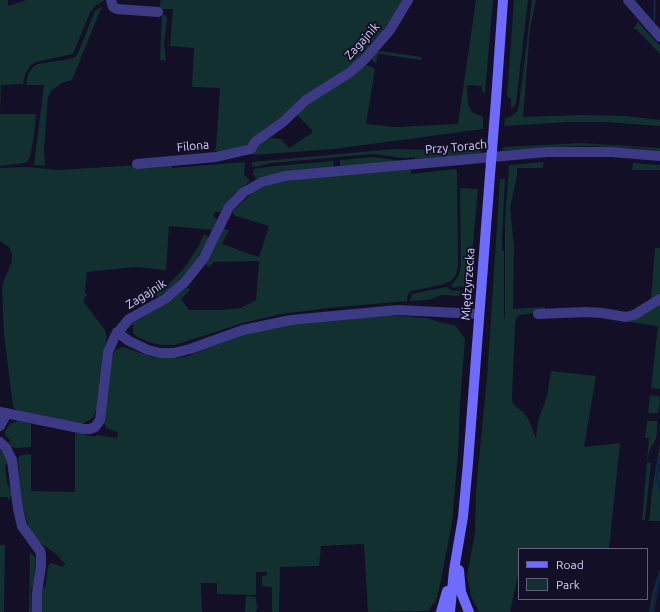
<!DOCTYPE html>
<meta charset="utf-8">
<style>
body{margin:0}
#map{position:relative;width:660px;height:612px;overflow:hidden;background:#130f26;font-family:Ubuntu,sans-serif}
canvas{display:block}
.legend{position:absolute;left:518px;top:548px;width:130px;height:52px;box-sizing:border-box;background:#130f26;border:1px solid #625e7d;margin:0;padding:5px 7px;list-style:none;font-size:12px;color:#d9d4ff}
.legend li{display:flex;align-items:center;gap:8px;height:20px}
.legend b{width:20px;border:1px solid #625e7d}
</style>
<div id="map">
<canvas width="660" height="612"></canvas>
<ul class="legend">
<li><b style="height:5px;background:#6f6bff"></b>Road</li>
<li><b style="height:11px;background:#12302f"></b>Park</li>
</ul>
</div>
<script>
const c = document.querySelector('canvas').getContext('2d');
c.lineJoin = 'round';
function fillPath(path, color) {
  c.fillStyle = color;
  c.fill(path, 'evenodd');
}
function toPath(rows) {
  const path = new Path2D();
  for (const r of rows) {
    path.moveTo(r[0], r[1]);
    for (let i = 2; i < r.length; i += 2) path.lineTo(r[i], r[i + 1]);
  }
  return path;
}
function trace(path, color, width, dash) {
  c.strokeStyle = color;
  c.lineWidth = width;
  c.lineCap = dash ? 'butt' : 'round';
  c.setLineDash(dash || []);
  c.stroke(path);
}
function drawText(font, color, halo, rows, align = 'center') {
  c.font = font + ' Ubuntu,sans-serif';
  c.lineWidth = 4;
  c.setLineDash([]);
  c.textBaseline = 'middle';
  c.strokeStyle = halo;
  c.fillStyle = color;
  for (const [text, x, y, turn = 0] of rows) {
    c.save();
    c.translate(x, y);
    c.rotate((+turn || 0) * Math.PI / 180);
    c.textAlign = isNaN(turn) ? turn : align;
    if (halo) c.strokeText(text, 0, 0);
    c.fillText(text, 0, 0);
    c.restore();
  }
}
fillPath(toPath([
 [0,0,8,0,8,6,26,0,105,0,95,6,90,13,73,54,36,62,31,65,25,74,23,84,1,85,0,114,36,114,34,136,30,157,28,161,25,163,0,166],
 [161,0,401,0,402,1,401,4,376,41,348,69,306,94,279,120,248,144,244,147,219,152,214,150,216,148,220,88,192,87,194,48,170,46,173,9,163,9,163,10,129,8,118,5,117,3,123,6,159,8],
 [476,0,493,0,485,93,482,91,482,86,467,85,468,104,472,112,483,117,483,129,334,149,253,155,256,147,265,140,271,138,281,139,289,148,312,133,312,130,298,116,296,112,365,65,370,66,375,69,366,124,396,127,458,124],
 [514,0,528,0,516,103,514,107,511,108,511,98,507,97],
 [532,0,536,0,530,29,523,117,580,115,625,116,660,120,660,126,605,122,569,122,504,126,505,119,513,115,517,111,519,105],
 [102,6,72,80,62,83,51,91,48,97,44,150,45,166,34,165,44,85,26,85,28,74,33,67,38,64,70,59,75,57,78,53,95,11],
 [163,13,166,16,167,19,164,43,166,61,160,60,162,14],
 [638,22,660,46,660,54,636,29,633,29],
 [381,51,421,57,422,60,378,54,376,63,373,62,372,59,377,52],
 [581,143,660,148,660,151,635,148,589,146,548,147,502,151,503,147],
 [481,148,481,153,415,159,415,157,403,158,373,154,271,163,254,167,252,166,252,162,394,149,441,150],
 [373,157,403,161,342,167,340,166,340,160],
 [334,161,333,168,277,173,256,179,253,173,254,169,266,167],
 [245,162,244,174,250,181,232,196,220,212,215,212,213,216,217,220,212,230,169,226,166,270,135,267,87,272,85,292,87,295,83,301,105,330,107,337,102,358,97,407,93,418,82,424,18,411,15,409,13,406,4,335,2,289,3,283,12,261,12,253,9,247,0,241,0,168,27,167,58,170,171,163,172,168],
 [545,162,543,164,543,168,517,168,517,176,510,208,514,246,513,309,545,307,545,311,520,315,516,318,515,323,512,399,513,404,523,412,529,420,536,438,538,421,547,396,551,371,596,376,584,447,620,443,609,549,519,549,519,571,510,612,479,612,471,596,467,576,475,533,476,490,487,378,500,179,505,179,502,239,502,250,504,251,504,319,505,319,505,222,509,165],
 [633,163,660,165,660,170,632,170],
 [411,169,411,174,455,169,457,171,458,266,456,275,451,281,441,285,411,291,408,294,407,301,329,308,281,314,243,323,175,345,162,345,148,342,137,337,133,333,133,325,131,324,169,302,186,288,191,289,181,299,189,310,223,310,241,308,256,300,259,261,213,262,210,267,207,266,206,263,211,256,224,229,229,230,222,244,259,257,269,226,236,216,233,214,233,211,252,193,267,185,283,181],
 [460,188,478,189,469,285,466,284,465,290,460,286,454,288,451,285,458,277,461,266],
 [204,234,207,236,209,239,191,269,172,287,158,297,156,296,155,295,177,276,185,267,198,247],
 [655,248,660,248,660,296,651,300],
 [446,287,453,291,459,290,462,292,459,296,442,295,428,300,410,301,412,294],
 [660,302,660,388,659,389,651,388,658,326,629,322,629,319],
 [383,316,400,316,426,318,447,324,455,325,465,339,460,403,458,454,452,523,439,590,435,604,433,603,429,611,368,612,364,544,321,546,319,566,280,567,279,612,272,612,272,587,262,586,262,576,267,575,267,572,256,572,256,595,217,594,217,583,201,583,202,612,41,612,41,592,46,585,48,566,51,563,63,567,65,564,57,555,35,539,29,528,22,505,18,458,21,455,31,454,31,491,75,492,75,432,95,437,96,435,117,438,118,432,106,428,104,422,112,357,114,352,117,349,124,347,152,357,161,358,179,358,188,356,245,334,291,325],
 [650,395,658,396,659,397,660,400,658,413,648,413],
 [17,420,31,424,31,447,16,448,12,447,9,443,10,440,6,436,5,433,5,431,11,423,17,422],
 [647,421,657,421,657,430,656,438,649,452,648,460,647,460,649,438,645,438],
 [660,443,660,521,649,521,652,490],
 [0,451,2,451,8,463,5,465,7,483,12,493,11,496,8,501,8,497,0,497],
 [647,462,651,463,645,520,642,520],
 [0,545,5,545,4,612,0,612],
 [30,553,36,558,33,587,31,588,32,612,29,612],
 [660,568,660,579,654,612,649,612,652,595],
 [246,596,256,597,256,602,258,607,255,612,245,612]
]), '#12302f');
trace(toPath([
 [654,22,655,0],
 [660,456,657,478,660,491],
 [652,612,660,575]
]), '#0c2248', 2.5);
trace(toPath([
 [111,0,113,7,117,9,158,12],
 [628,0,660,37],
 [137,164,216,157,251,149,255,142,283,122,306,100,349,73,365,59,390,30,408,0],
 [538,314,586,312,602,313,626,317,634,315,660,299],
 [117,332,129,341,148,350,160,353,174,353,190,349,243,330,291,320,397,310,479,314],
 [0,412,84,429,90,429,95,427,100,420,108,352,115,336,129,319,165,299,185,282,204,258,229,207,244,192,262,182,285,176,547,152,611,152,660,156],
 [0,426,7,413],
 [0,442,6,448,12,460,18,509,22,526,40,551,41,555,41,566,37,593,37,612]
]), '#3d3a85', 10);
trace(toPath([
 [496,100,503,0],
 [459,570,461,592,469,612],
 [441,612,447,591],
 [450,612,454,570,463,517,468,463,490,175]
]), '#6f6bff', 10);
trace(toPath([
 [490,175,496,100]
]), '#6f6bff', 10);
drawText('12px', '#d9d4ff', '#130f26', [
 ["Zagajnik",362,41,-48],
 ["Filona",193,146,-5],
 ["Przy Torach",456,147,-5],
 ["Międzyrzecka",468,284,-86],
 ["Zagajnik",146,294,-32]
]);
</script>
